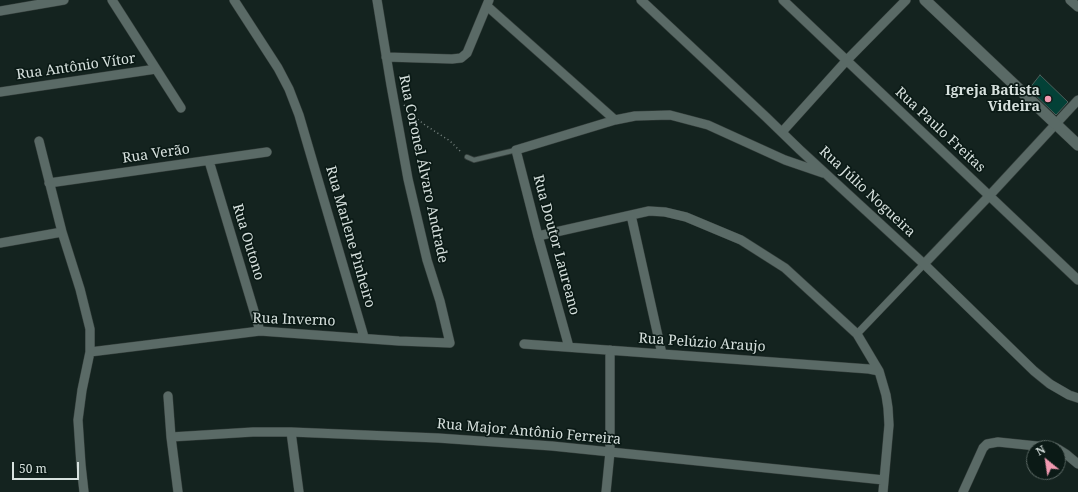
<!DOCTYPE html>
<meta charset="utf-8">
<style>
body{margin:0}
#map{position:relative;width:1078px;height:492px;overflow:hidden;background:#14231f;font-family:"Noto Serif",serif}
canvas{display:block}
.north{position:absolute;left:1026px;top:440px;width:40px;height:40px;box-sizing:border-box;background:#0b1a16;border:1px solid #5d6a66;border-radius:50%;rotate:330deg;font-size:11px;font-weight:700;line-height:16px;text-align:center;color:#d7e1de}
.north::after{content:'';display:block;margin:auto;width:14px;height:18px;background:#f19ab1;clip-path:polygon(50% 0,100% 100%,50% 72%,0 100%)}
.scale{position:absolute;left:12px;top:462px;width:67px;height:18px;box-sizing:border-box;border:2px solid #d7e1de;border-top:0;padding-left:5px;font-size:12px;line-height:14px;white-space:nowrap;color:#d7e1de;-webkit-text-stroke:3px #0b1a16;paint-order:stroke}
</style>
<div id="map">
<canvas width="1078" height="492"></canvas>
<div class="north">N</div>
<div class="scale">50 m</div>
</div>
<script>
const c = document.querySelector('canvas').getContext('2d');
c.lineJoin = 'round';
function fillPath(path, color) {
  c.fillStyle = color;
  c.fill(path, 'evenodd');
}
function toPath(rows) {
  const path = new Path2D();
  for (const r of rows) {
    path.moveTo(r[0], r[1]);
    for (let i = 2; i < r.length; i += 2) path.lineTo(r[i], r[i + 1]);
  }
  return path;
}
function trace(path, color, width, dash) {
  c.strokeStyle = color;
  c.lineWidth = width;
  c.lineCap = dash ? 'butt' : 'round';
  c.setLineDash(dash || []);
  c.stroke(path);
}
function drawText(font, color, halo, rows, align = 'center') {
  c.font = font + ' "Noto Serif",serif';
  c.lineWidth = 3.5;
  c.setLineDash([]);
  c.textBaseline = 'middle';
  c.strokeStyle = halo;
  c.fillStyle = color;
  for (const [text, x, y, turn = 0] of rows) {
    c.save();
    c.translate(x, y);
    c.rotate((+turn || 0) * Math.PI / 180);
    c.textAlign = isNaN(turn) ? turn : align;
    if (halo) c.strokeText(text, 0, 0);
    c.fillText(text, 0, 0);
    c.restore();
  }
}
const building = toPath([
 [1040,75,1068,102,1056,115,1029,89,1040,75]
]);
fillPath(building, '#034137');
trace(building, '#4e5e5a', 1);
const service = toPath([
 [467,157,474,160,516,150]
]);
const pedestrian = toPath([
 [857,334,924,264]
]);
const minor = toPath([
 [112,0,181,108],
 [234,0,278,68,289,89,299,115,364,337],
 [641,0,766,117,800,150,924,264,1034,371,1050,384,1069,395,1078,398],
 [783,0,1078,280],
 [1070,0,1078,7],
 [487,6,615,120],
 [0,11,64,0],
 [386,57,452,59,461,58,467,53,489,0],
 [0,92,156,69],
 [782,132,846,61,906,0],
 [39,141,62,232,80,289,90,329,90,352,82,390,78,420,81,465,84,492],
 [209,161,260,331],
 [49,183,267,152],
 [631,215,662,354],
 [538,236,649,211,665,212,686,217,741,240,785,268,857,334,879,371,886,395,888,408,889,425,883,492],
 [0,243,62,232],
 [924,264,990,195,1078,100],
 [524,344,869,369,879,371],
 [569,347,538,236,516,150,615,120,635,116,670,115,708,125,785,160,823,173],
 [90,352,260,331,399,341,450,343,440,301,427,260,408,179,391,85,377,0],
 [168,396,171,437,178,492],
 [291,432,299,492],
 [171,437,253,432,291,432,438,438,552,446,884,480],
 [1058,449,1066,454,1078,464],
 [606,492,610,452,610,350],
 [963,492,983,448,987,444,998,442,1056,448]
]);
const tertiary = toPath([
 [925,0,1078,145]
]);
trace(service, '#353f3c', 6);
trace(pedestrian, '#353f3c', 8);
trace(minor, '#353f3c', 10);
trace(tertiary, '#353f3c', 12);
trace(toPath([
 [404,105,411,114,425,125,450,141,462,153]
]), '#7c8885', 1.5, [1, 3]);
trace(service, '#5a6a66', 4.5);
trace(pedestrian, '#5a6a66', 7);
trace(minor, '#5a6a66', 9);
trace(tertiary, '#5a6a66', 11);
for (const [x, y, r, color] of [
 [1048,99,4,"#f19ab1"]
]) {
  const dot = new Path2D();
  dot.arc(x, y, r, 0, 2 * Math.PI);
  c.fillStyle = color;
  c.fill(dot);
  trace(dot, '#0b1a16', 1.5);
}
drawText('14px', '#d7e1de', '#0b1a16', [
 ["Rua Antônio Vítor",76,67,-8],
 ["Rua Paulo Freitas",940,130,43],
 ["Rua Verão",156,154,-8],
 ["Rua Coronel Álvaro Andrade",423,169,78],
 ["Rua Júlio Nogueira",867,192,43],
 ["Rua Marlene Pinheiro",350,237,74],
 ["Rua Outono",248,242,73],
 ["Rua Doutor Laureano",556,245,75],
 ["Rua Inverno",294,320,2],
 ["Rua Pelúzio Araujo",702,343,4],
 ["Rua Major Antônio Ferreira",529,432,5]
]);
drawText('bold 14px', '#d7e1de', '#0b1a16', [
 ["Igreja Batista",1040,91],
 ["Videira",1040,107]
], 'right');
</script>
